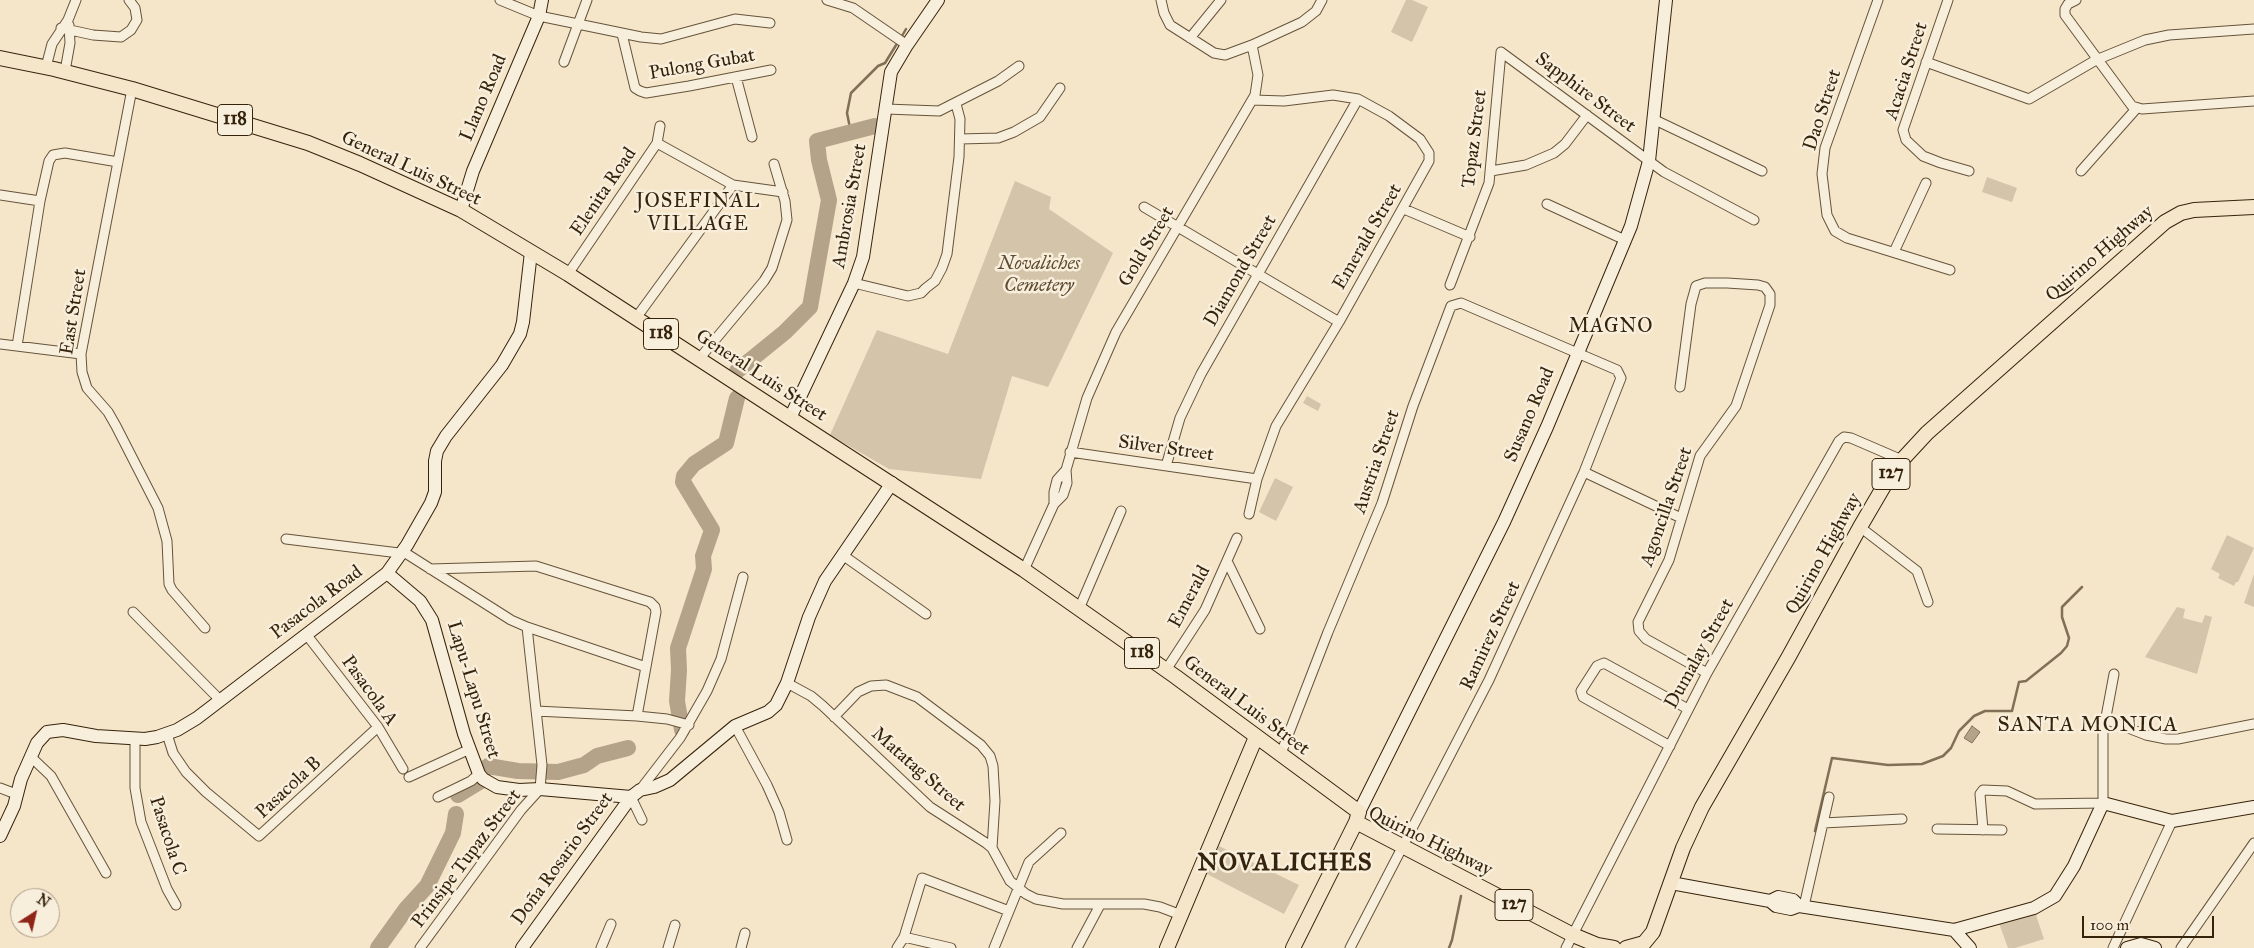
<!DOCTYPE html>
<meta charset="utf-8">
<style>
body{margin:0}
#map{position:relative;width:2254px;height:948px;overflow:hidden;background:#f5e5c9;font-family:"IM FELL Great Primer",serif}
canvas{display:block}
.north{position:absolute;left:10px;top:888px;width:50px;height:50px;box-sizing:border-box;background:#f8eedc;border:1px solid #aa9d88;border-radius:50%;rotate:35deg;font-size:14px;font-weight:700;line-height:20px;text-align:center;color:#35230b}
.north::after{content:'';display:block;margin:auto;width:18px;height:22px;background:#8f2418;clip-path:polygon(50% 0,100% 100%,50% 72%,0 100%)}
.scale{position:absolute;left:2082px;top:916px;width:132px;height:22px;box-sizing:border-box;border:2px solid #35230b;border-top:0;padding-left:6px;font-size:15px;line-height:18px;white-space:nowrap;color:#35230b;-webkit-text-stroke:4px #f8eedc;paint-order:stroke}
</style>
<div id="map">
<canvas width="2254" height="948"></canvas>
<div class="north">N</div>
<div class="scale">100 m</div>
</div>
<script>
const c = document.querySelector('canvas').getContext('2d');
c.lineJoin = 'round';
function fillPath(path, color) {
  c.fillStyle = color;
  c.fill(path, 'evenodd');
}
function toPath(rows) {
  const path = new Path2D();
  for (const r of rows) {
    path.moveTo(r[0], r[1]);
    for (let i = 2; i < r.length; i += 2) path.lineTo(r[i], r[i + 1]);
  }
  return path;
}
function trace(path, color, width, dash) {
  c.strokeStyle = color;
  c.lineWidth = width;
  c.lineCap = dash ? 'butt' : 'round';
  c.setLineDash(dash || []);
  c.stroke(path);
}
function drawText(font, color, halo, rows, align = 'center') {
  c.font = font + ' "IM FELL Great Primer",serif';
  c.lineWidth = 5;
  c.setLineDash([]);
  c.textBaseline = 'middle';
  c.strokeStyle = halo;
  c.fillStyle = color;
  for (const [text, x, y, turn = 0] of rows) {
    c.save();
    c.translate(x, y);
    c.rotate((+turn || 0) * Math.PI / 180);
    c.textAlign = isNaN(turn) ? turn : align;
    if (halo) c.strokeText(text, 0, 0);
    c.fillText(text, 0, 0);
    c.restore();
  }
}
fillPath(toPath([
 [1406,0,1412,0,1428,7,1412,42,1391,32],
 [1987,177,2017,188,2012,202,1982,192],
 [1015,181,1051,197,1049,209,1113,253,1048,387,1012,376,981,479,889,469,830,435,877,330,948,354],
 [1307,396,1321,404,1318,411,1303,403],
 [1275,478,1293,487,1276,521,1259,512],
 [2227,535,2254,548,2238,582,2236,582,2234,586,2218,578,2220,574,2211,569],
 [2254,574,2254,607,2244,603],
 [2177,607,2185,609,2183,618,2202,623,2205,615,2212,617,2197,674,2145,657],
 [1219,846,1299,885,1284,914,1207,874],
 [2035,912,2044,939,2015,948,2008,948,1999,923]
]), '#d4c4a9');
const water = toPath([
 [1972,726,1980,732,1972,743,1964,738,1972,726]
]);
fillPath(water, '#b4a388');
trace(water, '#817056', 1);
trace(toPath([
 [902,36,906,29],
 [851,133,847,113,851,93,878,66,885,63,898,42],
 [1815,831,1832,758,1888,765,1922,764,1943,756,1951,748,1959,731,1974,716,1985,711,2012,711,2019,682,2026,681,2061,653,2067,646,2069,638,2062,617,2062,607,2082,587],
 [1449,948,1452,940,1461,896]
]), '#817056', 2.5);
trace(toPath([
 [737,371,785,332,810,307,829,200,819,160,817,141,875,126],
 [682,730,677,701,679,670,678,648,704,569,703,556,712,530,683,482,684,476,694,464,726,443,737,398],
 [482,773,488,766,518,771,558,772,584,765,597,756,628,748],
 [458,795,481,781],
 [378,948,406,909,427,886,453,833,456,814]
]), '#b4a388', 16);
const street = toPath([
 [500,0,539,16,641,37,661,39,735,19,770,23],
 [827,0,853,8,907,45],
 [1161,0,1164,13,1170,25,1214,53,1225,55,1252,45,1302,22,1316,11,1322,0],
 [1878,0,1825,148,1822,174,1827,215,1835,231,1847,238,1950,270],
 [1948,0,1903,130,1906,140,1923,156,1941,163,1969,171],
 [2076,0,2068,4,2065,9,2065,15,2132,106,2142,109,2254,101],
 [61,28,93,35,121,37,131,30,137,20,135,8,129,0],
 [622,34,635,88,640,91,646,93,689,86,771,70],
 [1190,38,1221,0],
 [1501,52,1664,172,1754,220],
 [564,62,587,0],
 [1926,62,2029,99,2096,60,2145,40,2169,35,2254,29],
 [46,67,52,44,68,20,76,0],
 [65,71,70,43,69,25],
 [736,77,752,137],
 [132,89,81,354,82,372,87,388,108,412,116,426,158,508,167,541,169,584,172,590,205,628],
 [886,109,939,111,998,81,1019,66],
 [1653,119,1762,171],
 [960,139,998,138,1014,132,1040,117,1060,88],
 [657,143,733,185,783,192],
 [1491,171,1526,165,1554,153,1565,144,1587,115],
 [2081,171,2136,109],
 [0,195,40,201],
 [1547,204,1625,240],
 [1144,207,1339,322],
 [1404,209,1470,237],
 [1894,252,1926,183],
 [568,274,657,143,660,126],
 [854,283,908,296,921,293,926,288,935,281,942,268,947,254,959,157,960,119,956,104],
 [1450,285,1489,183,1501,52],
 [636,318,733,185],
 [0,344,81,354],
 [17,346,40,201,49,161,53,155,65,153,118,162],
 [699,359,764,281,772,268,787,220,785,201,774,164],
 [1680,387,1691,304,1696,286,1705,283,1727,283,1758,285,1765,287,1770,294,1770,305,1736,406,1700,456,1669,560,1638,622,1639,631,1646,639,1707,673],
 [1070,452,1257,479],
 [1166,466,1180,418,1201,374,1358,99],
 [1584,472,1681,518],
 [1054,504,1054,492,1057,480,1066,470],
 [1249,514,1257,479,1276,426,1339,322,1429,161,1429,153,1420,139,1389,116,1358,99,1333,95,1284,101,1253,100],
 [1860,527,1917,571,1928,602],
 [286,539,407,554,511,620,527,627,646,667],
 [844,556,926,614],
 [1227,561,1260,629],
 [430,569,536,566,650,602,655,607,656,612,637,716],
 [1024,570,1054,504,1063,495,1067,483,1066,470,1087,398,1116,332,1255,95,1258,75,1252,45],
 [1079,609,1121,511],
 [133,612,220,700],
 [306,634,378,727,403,769],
 [1166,670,1205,610,1237,538],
 [787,683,811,696,823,706,930,807,986,843,992,848,1010,881,1026,894,1036,899,1063,904,1144,904,1160,907,1181,915],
 [536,711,637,716,667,719,689,725],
 [834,717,858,692,871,686,886,685,917,697,981,745,990,756,993,766,995,801,992,848],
 [2105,719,2146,735,2166,739,2178,739,2254,724],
 [735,726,767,785,779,812,787,840],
 [167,734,173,753,186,772,206,792,259,836,378,727],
 [135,739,135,788,141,822,167,889,176,905],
 [1670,746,1583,697,1581,691,1597,666,1604,663,1688,709],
 [1280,756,1328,632,1382,503,1413,406,1451,306,1461,303,1617,370,1621,378,1584,472,1489,680,1350,948],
 [31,757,51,776,106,873],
 [409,777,470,749],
 [0,788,16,794],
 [640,790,680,738,707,691,721,659,743,577],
 [438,797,471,781,479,774],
 [631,797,642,820],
 [1823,823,1902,819],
 [1937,829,2002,830],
 [1983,830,1980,794,1983,790,2007,791,2035,804,2103,803,2103,733,2114,674],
 [1804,906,1829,797],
 [904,937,951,948],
 [420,948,521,810,540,789,542,765,527,627],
 [601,948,611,924],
 [668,948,675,925],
 [741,948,745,933],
 [897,948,904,937,922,878,1009,911],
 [994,948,1029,862,1061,833],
 [1077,948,1100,905],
 [1566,948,1707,673,1839,441,1844,437,1851,438,1902,460],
 [2113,948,2172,821],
 [2181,948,2254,843]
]);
const secondary = toPath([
 [461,210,473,171,539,16,542,0],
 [790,418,854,283,863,257,891,72,907,45,938,0],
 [387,573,420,601,432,620,464,734,479,774,483,779,497,787,519,790,540,789,631,797],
 [1359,812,1504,522,1547,427,1631,226,1649,161,1666,0],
 [0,836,14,806,21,779,37,743,47,732,63,730,96,736,145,739,157,737,177,730,197,718,387,573,407,545,431,503,435,492,435,461,437,451,446,436,502,365,520,334,523,322,531,252],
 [1671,883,1770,901,1776,906,1791,909,1799,906,1954,930,1970,948],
 [1770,901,1778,897,1793,900,1799,906],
 [1954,930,2034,908,2055,896,2074,866,2103,803,2172,821,2254,807],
 [522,948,631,797,640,790,654,787,670,780,735,726,768,712,776,705,787,683,809,617,825,581,892,483],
 [2127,948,2141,944,2155,948]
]);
const primary = toPath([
 [0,58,54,69,132,89,308,143,360,164,461,210,568,274,1024,570,1176,677,1359,812,1356,822,1293,948],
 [1356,822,1573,935,1597,945,1614,948],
 [1167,948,1256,737],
 [1626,948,1644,943,1653,932,1683,848,1702,807,1788,658,1860,527,1891,474,1902,460,1927,433,2165,222,2181,213,2194,210,2254,207]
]);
trace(street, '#65543a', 11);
trace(secondary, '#35230b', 14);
trace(primary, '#35230b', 16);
trace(street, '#f8eedc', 9);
trace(secondary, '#f8eedc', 12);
trace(primary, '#f5e5c9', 14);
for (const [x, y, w] of [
 [235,120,35],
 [661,334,35],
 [1891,474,38],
 [1142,653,35],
 [1514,905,38]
]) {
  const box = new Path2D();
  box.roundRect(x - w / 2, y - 15.5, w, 31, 4);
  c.fillStyle = '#f8eedc';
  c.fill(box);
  trace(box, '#35230b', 1);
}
drawText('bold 18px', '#35230b', null, [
 ["118",235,120],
 ["118",661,334],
 ["127",1891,474],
 ["118",1142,653],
 ["127",1514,905]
]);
drawText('19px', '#35230b', '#f8eedc', [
 ["Pulong Gubat",702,65,-10],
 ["Acacia Street",1907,71,-72],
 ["Sapphire Street",1585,93,37],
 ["Llano Road",484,98,-67],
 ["Dao Street",1823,110,-72],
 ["Topaz Street",1475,139,-83],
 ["General Luis Street",411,169,25],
 ["Elenita Road",604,192,-56],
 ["Ambrosia Street",850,206,-80],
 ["Emerald Street",1368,237,-60],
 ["Gold Street",1147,247,-59],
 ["Quirino Highway",2100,254,-41],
 ["Diamond Street",1241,271,-60],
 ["East Street",74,312,-81],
 ["General Luis Street",761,376,33],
 ["Susano Road",1530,415,-67],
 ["Silver Street",1166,449,8],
 ["Austria Street",1377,462,-71],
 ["Agoncilla Street",1667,507,-71],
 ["Quirino Highway",1824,554,-61],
 ["Emerald",1190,597,-62],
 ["Pasacola Road",317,603,-37],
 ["Ramirez Street",1491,636,-65],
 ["Dumalay Street",1700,654,-61],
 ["Lapu-Lapu Street",473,690,73],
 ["Pasacola A",369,691,54],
 ["General Luis Street",1246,706,37],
 ["Matatag Street",918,770,41],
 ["Pasacola B",289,788,-43],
 ["Pasacola C",167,836,72],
 ["Quirino Highway",1430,842,26],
 ["Prinsipe Tupaz Street",467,859,-53],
 ["Doña Rosario Street",563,859,-54]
]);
drawText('italic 19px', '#5d4b32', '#f8eedc', [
 ["Novaliches",1039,264],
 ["Cemetery",1039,286]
]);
c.letterSpacing = '1px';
drawText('20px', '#35230b', '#f8eedc', [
 ["JOSEFINAL",698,202],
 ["VILLAGE",698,225],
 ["MAGNO",1611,327]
]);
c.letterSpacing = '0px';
c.letterSpacing = '1px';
drawText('21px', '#35230b', '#f8eedc', [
 ["SANTA MONICA",2088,726]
]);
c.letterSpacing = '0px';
c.letterSpacing = '1px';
drawText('bold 24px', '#35230b', '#f8eedc', [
 ["NOVALICHES",1285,864]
]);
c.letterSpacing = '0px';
</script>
